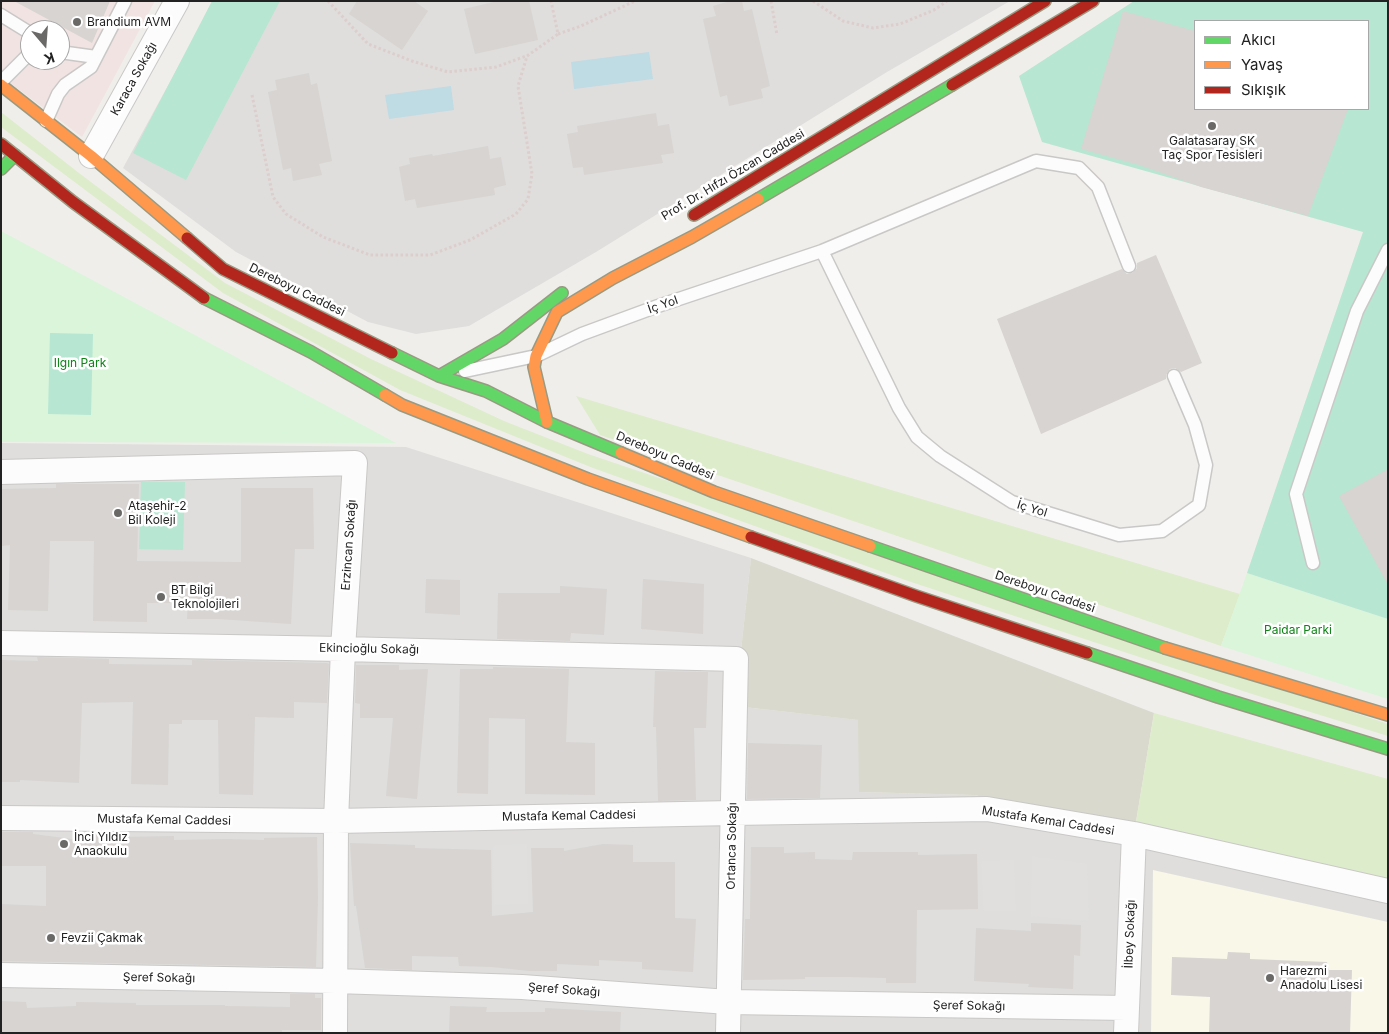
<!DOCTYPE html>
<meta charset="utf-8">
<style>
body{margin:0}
#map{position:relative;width:1389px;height:1034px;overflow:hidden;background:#f0eeeb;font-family:Inter,sans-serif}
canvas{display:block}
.frame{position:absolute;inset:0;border:2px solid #222;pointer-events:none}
.legend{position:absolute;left:1194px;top:20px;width:175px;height:90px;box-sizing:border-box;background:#fff;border:1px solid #a7a7a7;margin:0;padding:6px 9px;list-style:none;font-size:15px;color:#222}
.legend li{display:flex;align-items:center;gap:10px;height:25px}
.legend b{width:25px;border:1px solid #a7a7a7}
.north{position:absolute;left:20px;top:20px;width:50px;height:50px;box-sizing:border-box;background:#fff;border:1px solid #a7a7a7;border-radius:50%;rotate:162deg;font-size:14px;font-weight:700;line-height:20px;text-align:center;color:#222}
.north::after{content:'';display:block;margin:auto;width:18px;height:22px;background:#6a6968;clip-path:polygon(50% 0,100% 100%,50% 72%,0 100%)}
</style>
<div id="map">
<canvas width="1389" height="1034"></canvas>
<div class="frame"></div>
<ul class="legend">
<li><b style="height:6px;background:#63d668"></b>Akıcı</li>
<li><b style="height:6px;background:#ff974d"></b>Yavaş</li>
<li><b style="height:6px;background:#b3261e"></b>Sıkışık</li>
</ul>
<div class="north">K</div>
</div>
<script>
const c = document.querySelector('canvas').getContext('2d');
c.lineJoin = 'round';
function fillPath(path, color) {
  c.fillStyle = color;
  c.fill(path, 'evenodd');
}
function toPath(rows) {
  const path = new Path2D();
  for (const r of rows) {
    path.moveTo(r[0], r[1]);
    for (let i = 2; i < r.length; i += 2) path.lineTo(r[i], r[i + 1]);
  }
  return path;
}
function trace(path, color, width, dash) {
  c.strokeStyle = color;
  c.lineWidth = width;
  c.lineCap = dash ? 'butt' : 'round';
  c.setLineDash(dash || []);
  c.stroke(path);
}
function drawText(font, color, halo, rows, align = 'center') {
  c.font = font + ' Inter,sans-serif';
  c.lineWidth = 5;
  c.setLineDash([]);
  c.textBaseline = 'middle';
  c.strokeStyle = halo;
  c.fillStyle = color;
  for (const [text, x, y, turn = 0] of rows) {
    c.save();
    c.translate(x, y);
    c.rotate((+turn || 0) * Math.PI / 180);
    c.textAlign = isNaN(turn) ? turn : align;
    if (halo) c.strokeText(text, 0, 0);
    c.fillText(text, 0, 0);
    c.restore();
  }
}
fillPath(toPath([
 [214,1,1010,1,887,72,596,252,469,326,416,334,368,322,236,252,123,168],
 [1,443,406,447,751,558,735,706,859,720,859,792,975,795,1134,834,1388,883,1388,1033,1,1033]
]), '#dfdedc');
fillPath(toPath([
 [1,1,155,1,82,137,1,76],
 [30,30,60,30,60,60,30,60]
]), '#f1e3e1');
fillPath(toPath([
 [1153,870,1388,922,1388,1033,1151,1033]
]), '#f8f7e8');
fillPath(toPath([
 [751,558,1154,713,1134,834,975,795,859,792,858,720,735,706]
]), '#d9d9cd');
fillPath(toPath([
 [1,112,79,173,225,283,371,359,504,421,588,454,1388,724,1388,736,1252,694,908,581,593,468,400,390,223,293,1,127],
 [576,396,1240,594,1221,646,600,435],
 [1154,713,1388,779,1388,883,1134,834]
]), '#ddeccb');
fillPath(toPath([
 [1,231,396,443,1,442],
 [1247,573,1388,619,1388,699,1221,646]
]), '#daf5da');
fillPath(toPath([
 [212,1,280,1,186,180,133,153],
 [1134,1,1388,1,1388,619,1247,573,1363,232,1042,142,1019,76],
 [1195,21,1368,21,1368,109,1195,109],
 [50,333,93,334,91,415,48,414],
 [141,482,185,482,183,550,139,549]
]), '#b7e6d2');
fillPath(toPath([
 [527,844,528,904,494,905,493,845],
 [1032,856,1087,864,1089,921,1031,916],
 [1014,860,1016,911,984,911,981,861]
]), '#e0dfde');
fillPath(toPath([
 [649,52,653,79,574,89,571,62],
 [451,86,454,110,389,119,385,95]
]), '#bfdbe3');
fillPath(toPath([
 [14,1,110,1,92,43],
 [357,1,414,1,428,11,402,50,349,14],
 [498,1,529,1,538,40,475,54,464,9],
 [730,1,742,1,744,11,752,9,770,86,761,89,763,98,729,106,727,95,720,97,703,19,716,16,713,6],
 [1123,11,1195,31,1195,109,1348,109,1308,216,1201,187,1139,165,1081,149],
 [309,73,311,85,317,83,332,161,319,164,322,175,293,181,291,168,283,170,268,92,277,90,275,80],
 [656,113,658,126,669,124,674,153,661,155,663,163,584,175,583,167,573,168,567,134,578,132,577,126],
 [488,146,490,159,501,157,506,185,494,188,495,195,417,208,415,199,405,201,399,167,410,164,409,158,432,154,433,156],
 [1156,255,1202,363,1181,372,1175,368,1170,369,1166,375,1166,379,1041,434,997,319,1122,269,1127,274,1132,273,1137,268,1137,263],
 [1388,469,1388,585,1339,496],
 [56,484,139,484,137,561,241,562,241,488,313,488,314,549,295,549,291,624,218,619,187,619,188,603,147,603,147,622,93,621,94,541,50,541,48,611,8,610,10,545,1,546,1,489,56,488],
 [426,579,460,580,460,615,425,613],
 [643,579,704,584,703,634,641,629],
 [560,586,607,589,604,635,571,633,570,641,497,639,498,593,560,593],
 [37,657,109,659,109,664,192,665,192,660,327,663,329,664,327,703,294,702,294,718,255,717,253,795,219,794,218,720,182,720,182,724,169,724,168,785,131,784,133,702,82,703,79,783,20,780,20,782,1,782,1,660,38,661],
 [356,665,399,665,399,670,428,669,417,799,386,796,393,718,360,718,360,704,355,703],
 [493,667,569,669,566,742,595,743,595,795,525,794,525,719,489,718,488,794,457,793,460,669,493,669],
 [655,671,708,672,706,728,694,728,696,800,658,801,656,727,653,727],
 [748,743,822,745,820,798,747,799],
 [1,832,33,832,33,834,72,839,81,832,122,837,174,836,174,840,227,839,264,840,264,838,317,837,318,897,316,967,1,961,1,904,46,906,46,866,1,866],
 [350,843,415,845,415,848,491,850,492,916,533,912,531,848,564,848,564,851,603,844,633,845,633,862,675,862,675,918,696,919,693,972,642,969,642,962,599,960,599,966,557,964,557,971,529,971,492,967,459,966,458,957,412,956,412,970,365,968,356,906,354,906],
 [751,847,784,847,784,853,815,852,815,859,852,860,853,852,918,852,918,855,977,854,978,909,917,910,916,983,886,983,886,978,848,977,805,977,805,979,743,980,745,919,750,919],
 [1031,923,1081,925,1080,956,1074,955,1073,989,1028,987,1029,984,974,981,976,928,1031,931],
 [1228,952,1250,953,1250,959,1327,962,1329,970,1352,970,1350,1033,1209,1033,1210,997,1171,995,1172,957,1227,959],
 [290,994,315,994,315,998,321,998,321,1030,282,1030,282,1033,1,1033,1,1001,26,1002,27,1008,76,1006,76,1002,136,1003,136,1005,225,1005,225,1006,290,1007],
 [450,1006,487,1007,486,1012,545,1012,545,1008,621,1012,620,1033,449,1033]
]), '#d7d4d2');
const lane = toPath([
 [1,15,30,33],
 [60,52,96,57],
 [1,82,30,53],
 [46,121,58,94,65,85,91,67,125,1],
 [822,251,899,408,917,437,940,456,1012,502,1119,535,1162,531,1199,505,1206,465,1195,425,1174,376],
 [465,371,536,356,582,334,658,306,822,251,1036,161,1079,168,1098,187,1129,266],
 [1313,563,1296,494,1357,311,1388,250]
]);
const street = toPath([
 [91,156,177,1],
 [1,472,355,463,343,649,336,821,335,1033],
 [1,643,343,649,736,659,728,1033],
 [1,818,336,821,732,813,987,809,1134,834,1388,891],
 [1,975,335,981,522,987,728,1002,1127,1008],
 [1126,1033,1134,834]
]);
const fast = toPath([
 [1,169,15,155],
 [758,199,952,85],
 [204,298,311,352,385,395],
 [392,353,439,376,486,391,547,422,621,453],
 [439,376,503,339,562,293],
 [870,546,1165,648],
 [1087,653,1218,697,1388,749]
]);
const slow = toPath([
 [1,85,91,156,187,238],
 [385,395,402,405,588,479,751,537],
 [547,422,534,367,536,356,557,312,613,278,692,237,758,199],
 [621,453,714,492,870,546],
 [1165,648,1388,715]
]);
const jam = toPath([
 [952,85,1093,1],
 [1,144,73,202,204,298],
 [694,215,1045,1],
 [187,238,223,269,392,353],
 [751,537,916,596,1087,653]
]);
trace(lane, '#c9c8c7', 15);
trace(street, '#c9c8c7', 26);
trace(fast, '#999a82', 14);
trace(slow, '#999a82', 14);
trace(jam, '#999a82', 14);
trace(toPath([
 [328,1,368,44,412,61,448,72,496,67,526,56],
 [771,1,777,35],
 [813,1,843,21,873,28,900,24,934,10,947,1],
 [558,34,581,26,635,1],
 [252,95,273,197,286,214,323,237,370,255,430,255,470,240,516,214,528,199,532,174,518,86,527,56,558,34,551,1]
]), '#dccecd', 3, [2.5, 2.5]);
trace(lane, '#fdfcfc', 12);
trace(street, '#fdfcfc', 24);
trace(fast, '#63d668', 11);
trace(slow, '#ff974d', 11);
trace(jam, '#b3261e', 11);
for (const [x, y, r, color] of [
 [77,22,5,"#6a6968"],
 [1212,126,5,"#6a6968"],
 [118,513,5,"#6a6968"],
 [161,597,5,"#6a6968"],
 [64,844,5,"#6a6968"],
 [51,938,5,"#6a6968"],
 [1270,978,5,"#6a6968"]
]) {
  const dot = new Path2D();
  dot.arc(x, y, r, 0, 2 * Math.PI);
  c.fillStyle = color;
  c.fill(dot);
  trace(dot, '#fff', 2);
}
drawText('12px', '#222', '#fff', [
 ["Brandium AVM",87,22],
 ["Galatasaray SK",1212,141,"center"],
 ["Taç Spor Tesisleri",1212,155,"center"],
 ["Ataşehir-2",128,506],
 ["Bil Koleji",128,520],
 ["BT Bilgi",171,590],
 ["Teknolojileri",171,604],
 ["İnci Yıldız",74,837],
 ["Anaokulu",74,851],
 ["Fevzii Çakmak",61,938],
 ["Harezmi",1280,971],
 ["Anadolu Lisesi",1280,985]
], 'left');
drawText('12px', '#222', '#fff', [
 ["Karaca Sokağı",134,79,-61],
 ["Prof. Dr. Hıfzı Özcan Caddesi",733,175,-31],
 ["Dereboyu Caddesi",297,290,26],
 ["İç Yol",663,305,-19],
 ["Dereboyu Caddesi",665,456,23],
 ["İç Yol",1032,509,17],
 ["Erzincan Sokağı",349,545,-86],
 ["Dereboyu Caddesi",1045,592,19],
 ["Ekincioğlu Sokağı",369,649,1],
 ["Mustafa Kemal Caddesi",569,816,-1],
 ["Mustafa Kemal Caddesi",164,820,1],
 ["Mustafa Kemal Caddesi",1048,821,9],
 ["Ortanca Sokağı",732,846,-89],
 ["İlbey Sokağı",1130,934,-88],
 ["Şeref Sokağı",159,978,1],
 ["Şeref Sokağı",564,990,4],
 ["Şeref Sokağı",969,1006,1]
]);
drawText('12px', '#0c8416', '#fff', [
 ["Ilgın Park",80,363],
 ["Paidar Parki",1298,630]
]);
</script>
